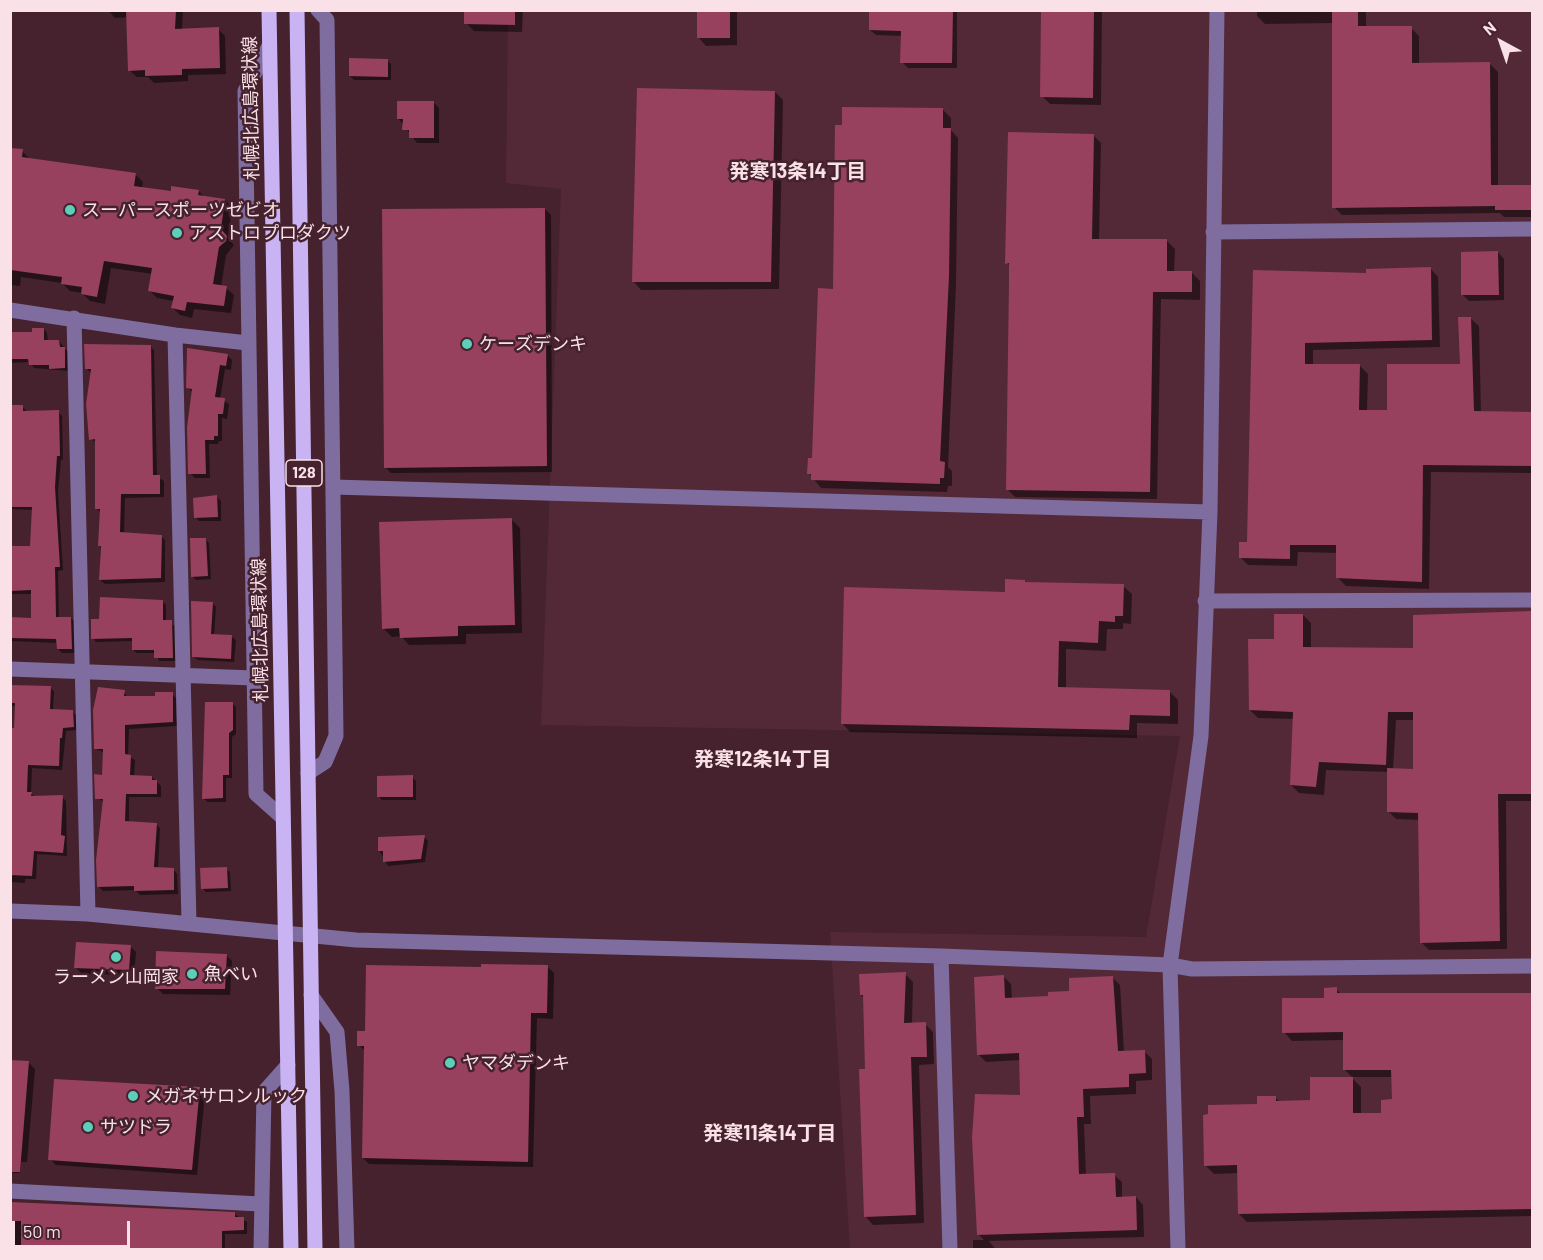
<!DOCTYPE html>
<meta charset="utf-8">
<style>
body{margin:0}
#map{position:relative;width:1543px;height:1260px;overflow:hidden;background:#45222d;font-family:Barlow,sans-serif}
canvas{display:block}
.frame{position:absolute;inset:0;border:12px solid #f9e1e7;pointer-events:none}
.north{position:absolute;left:1471px;top:12px;width:60px;height:60px;-webkit-text-stroke:4px #45222d;paint-order:stroke;rotate:320deg;font-size:16px;font-weight:700;line-height:24px;text-align:center;color:#f9e1e7}
.north::after{content:'';display:block;margin:auto;width:21px;height:27px;background:#f9e1e7;clip-path:polygon(50% 0,100% 100%,50% 72%,0 100%)}
.scale{position:absolute;left:12px;top:1221px;width:118px;height:27px;box-sizing:border-box;border:3px solid #f9e1e7;border-top:0;padding-left:8px;font-size:18px;line-height:21px;white-space:nowrap;color:#f9e1e7;-webkit-text-stroke:4px #45222d;paint-order:stroke}
</style>
<div id="map">
<canvas width="1543" height="1260"></canvas>
<div class="frame"></div>
<div class="north">N</div>
<div class="scale">50 m</div>
</div>
<script>
const c = document.querySelector('canvas').getContext('2d');
c.lineJoin = 'round';
function fillPath(path, color) {
  c.fillStyle = color;
  c.fill(path, 'evenodd');
}
function toPath(rows) {
  const path = new Path2D();
  for (const r of rows) {
    path.moveTo(r[0], r[1]);
    for (let i = 2; i < r.length; i += 2) path.lineTo(r[i], r[i + 1]);
  }
  return path;
}
function trace(path, color, width, dash) {
  c.strokeStyle = color;
  c.lineWidth = width;
  c.lineCap = dash ? 'butt' : 'round';
  c.setLineDash(dash || []);
  c.stroke(path);
}
function drawText(font, color, halo, rows, align = 'center') {
  c.font = font + ' Barlow,"Noto Sans JP",sans-serif';
  c.lineWidth = 5;
  c.setLineDash([]);
  c.textBaseline = 'middle';
  c.strokeStyle = halo;
  c.fillStyle = color;
  for (const [text, x, y, turn = 0] of rows) {
    c.save();
    c.translate(x, y);
    c.rotate((+turn || 0) * Math.PI / 180);
    c.textAlign = isNaN(turn) ? turn : align;
    if (halo) c.strokeText(text, 0, 0);
    c.fillText(text, 0, 0);
    c.restore();
  }
}
fillPath(toPath([
 [508,11,1532,11,1532,1249,850,1249,830,932,1146,937,1180,736,541,725,561,189,506,183]
]), '#542937');
fillPath(toPath([
 [108,10,183,10,182,30,218,29,225,36,226,74,188,75,188,81,154,83,148,77,137,77,129,70,128,17,115,18],
 [466,10,523,10,522,32,474,31,466,23],
 [699,10,737,10,737,45,706,46,699,38],
 [871,10,957,10,957,68,908,68,902,62,902,36,876,35,870,30],
 [1043,10,1102,10,1101,105,1050,104,1042,96],
 [1257,10,1366,10,1366,28,1411,28,1419,36,1419,64,1490,64,1498,72,1498,186,1532,186,1532,217,1504,217,1500,213,1342,215,1334,207,1334,23,1265,24,1257,16],
 [1409,10,1532,10,1532,12,1410,12],
 [387,60,391,64,391,80,354,80,350,76],
 [775,92,783,100,779,289,641,290,633,281],
 [433,102,439,108,439,143,417,143,398,118],
 [943,110,951,118,951,130,958,138,956,285,948,467,952,471,952,486,948,486,947,492,821,488,809,473,814,459,834,290],
 [1093,135,1101,143,1099,240,1166,240,1175,249,1174,273,1192,273,1200,281,1200,300,1161,299,1157,499,1015,497,1007,489,1011,267,1007,263],
 [10,149,22,151,30,159,135,174,143,182,142,188,172,192,199,191,205,198,225,200,232,208,228,238,234,245,226,255,221,287,226,288,234,295,231,313,194,309,192,318,180,315,173,308,174,301,157,298,149,290,153,274,111,268,105,304,90,301,82,293,70,291,62,283,21,277,20,286,10,285],
 [545,209,551,215,552,472,391,473,385,467],
 [1498,252,1504,259,1504,300,1469,301,1463,295],
 [1430,268,1438,277,1440,347,1313,350,1313,366,1360,366,1368,374,1367,411,1389,412,1461,366,1470,318,1479,326,1481,413,1532,413,1532,473,1431,472,1429,589,1346,586,1338,578,1338,553,1298,552,1297,566,1248,565,1240,557,1249,544,1255,272,1368,274],
 [44,329,47,333,48,342,59,341,68,352,69,371,34,368,30,362,10,363,10,334,34,333],
 [150,346,154,350,157,477,164,481,164,497,125,498,124,534,161,536,165,540,165,582,105,584,100,580,101,513,96,508,97,443,91,439,91,373,86,368],
 [227,355,232,360,231,370,225,369,220,399,229,404,227,419,222,418,222,441,219,441,218,444,209,444,210,478,195,478,190,473,193,393,188,387],
 [10,407,22,407,27,411,58,412,62,416,63,460,61,459,58,492,63,570,58,571,59,618,71,618,75,622,75,653,62,653,58,649,58,643,10,641,10,619,33,619,32,594,10,594,10,547,31,547,34,510,10,509],
 [217,497,221,501,221,521,199,521,195,517],
 [512,520,520,528,522,633,466,634,466,644,409,645,401,636,392,637,383,628],
 [205,539,209,543,211,579,196,580,192,576],
 [1025,581,1027,584,1123,586,1132,594,1131,624,1123,623,1123,629,1107,629,1106,651,1066,649,1066,689,1169,691,1178,700,1178,724,1137,723,1137,738,850,732,842,723],
 [162,601,166,605,166,622,175,626,176,661,159,661,156,653,137,653,133,650,133,641,96,642,93,638,101,620],
 [212,603,216,607,214,636,232,637,236,640,234,662,198,660,194,657],
 [1532,613,1532,801,1506,801,1507,949,1429,950,1421,942,1420,820,1396,819,1388,811,1389,772,1326,770,1324,795,1299,793,1291,785,1294,719,1258,718,1250,710,1275,641,1303,615,1311,623,1311,648,1414,649],
 [1396,720,1415,720,1415,770,1393,770],
 [10,686,51,688,54,692,53,711,73,712,77,716,77,730,66,731,62,770,32,768,31,793,35,797,62,797,66,801,67,856,37,854,36,879,25,879,25,883,10,882,10,730,15,730,16,706,10,706],
 [124,692,128,698,156,697,172,694,176,698,177,726,129,729,128,756,135,760,134,777,152,777,161,786,161,797,129,797,129,823,156,824,160,828,158,868,173,869,177,874,178,894,140,895,135,890,103,891,99,887,104,802,97,798,104,776,105,753,96,749],
 [232,703,236,707,236,734,232,737,232,778,226,778,226,802,208,802,204,799],
 [412,777,416,781,416,800,382,800,378,796],
 [424,837,428,841,425,862,388,866,379,850],
 [226,869,230,872,231,891,206,892,202,888],
 [130,946,136,952,134,975,82,974,76,968],
 [226,955,232,961,230,995,163,994,157,988],
 [548,967,554,973,553,1019,537,1018,533,1167,369,1164,363,1158,365,1051,359,1045,482,969],
 [905,974,913,982,912,1024,925,1024,933,1032,934,1064,919,1065,924,1223,873,1225,865,1216,867,1070,864,998,861,995],
 [1004,977,1011,984,1012,999,1050,997,1113,978,1120,985,1124,1052,1144,1051,1152,1059,1152,1080,1136,1081,1136,1094,1090,1096,1091,1124,1084,1124,1086,1176,1114,1175,1122,1182,1122,1198,1136,1197,1143,1205,1144,1237,989,1241,996,1250,973,1250,973,1240,984,1240,978,1234,1022,1096,1021,1060,986,1062,979,1055],
 [1336,989,1342,995,1532,995,1532,1216,1247,1222,1239,1214,1239,1173,1214,1174,1205,1165,1258,1105,1275,1097,1281,1103,1312,1102,1353,1079,1361,1087,1361,1114,1383,1114,1393,1101,1393,1077,1352,1077,1344,1069,1344,1040,1292,1041,1284,1032],
 [10,1062,29,1063,35,1069,27,1162,21,1162,20,1173,10,1173],
 [199,1088,205,1094,197,1175,56,1165,50,1159],
 [10,1203,234,1214,247,1222,247,1234,225,1234,225,1250,10,1250]
]), '#0007');
fillPath(toPath([
 [126,10,176,10,175,29,219,27,220,68,182,69,182,75,145,76,145,70,128,71],
 [464,10,515,10,515,25,464,24],
 [697,10,730,10,730,38,697,38],
 [869,10,953,10,952,63,900,63,901,31,869,30],
 [1041,10,1094,10,1093,98,1040,97],
 [1332,10,1358,10,1358,26,1412,26,1412,63,1490,62,1491,185,1533,185,1533,210,1495,210,1495,206,1332,208],
 [349,58,388,59,388,77,349,76],
 [637,88,775,91,771,282,632,282],
 [397,101,434,101,434,138,409,138,409,130,402,130,403,119,397,119],
 [842,107,943,108,943,128,951,128,949,276,940,461,945,462,944,478,940,478,940,484,811,480,811,474,807,474,808,458,812,458,818,288,833,289,835,125,842,125],
 [1008,132,1094,134,1092,239,1167,239,1167,271,1192,271,1192,292,1153,292,1150,492,1006,490,1009,283,1009,263,1005,264],
 [10,148,23,149,22,157,136,173,134,186,171,191,171,186,199,190,198,195,225,199,221,229,227,236,226,241,219,247,213,284,227,286,224,306,187,302,185,311,171,308,174,296,148,291,152,268,104,261,97,297,81,294,82,287,61,284,62,277,10,270],
 [545,208,547,466,384,468,382,209],
 [1498,251,1499,295,1461,295,1461,252],
 [1431,267,1432,340,1305,343,1305,364,1360,364,1359,410,1387,410,1387,364,1460,364,1458,317,1471,317,1474,411,1533,412,1533,466,1423,465,1422,582,1336,578,1336,545,1290,545,1290,559,1239,558,1239,542,1247,542,1253,270,1366,273,1366,269],
 [32,328,44,328,44,340,59,340,60,347,65,347,65,368,49,369,49,365,29,365,28,359,10,359,10,332,32,332],
 [84,344,151,345,153,475,160,475,160,494,121,494,120,532,162,535,161,578,99,580,101,546,98,546,100,509,95,509,95,439,89,440,86,404,91,369,85,369],
 [187,348,228,354,226,366,220,365,215,397,225,398,223,414,218,414,218,436,214,436,214,440,205,440,206,474,188,474,187,427,192,389,186,388],
 [10,405,23,405,23,411,59,410,60,456,57,456,55,487,60,567,55,567,56,617,71,617,72,649,57,649,56,639,10,638,10,617,31,618,31,590,10,591,10,546,30,546,32,507,10,507],
 [217,495,218,517,194,518,193,498],
 [512,518,515,625,458,626,458,636,400,638,399,628,382,629,379,522],
 [190,538,206,538,208,576,191,577],
 [1005,579,1025,580,1025,582,1124,584,1123,616,1115,616,1115,622,1099,621,1098,643,1059,641,1058,687,1170,690,1170,716,1130,715,1129,730,841,724,844,587,1005,592],
 [100,597,163,600,163,620,172,620,173,658,154,658,154,650,132,650,132,638,91,639,91,619,99,619],
 [191,601,213,602,211,634,232,635,231,659,192,657],
 [1533,611,1533,794,1498,794,1500,941,1420,943,1418,813,1387,812,1387,768,1413,769,1413,712,1388,712,1386,765,1319,762,1316,787,1290,785,1293,712,1249,710,1248,639,1274,639,1274,614,1303,614,1303,647,1413,648,1413,615],
 [10,685,51,686,50,709,73,710,74,727,63,728,62,738,60,738,59,766,28,765,27,792,32,792,31,796,63,795,61,835,65,836,63,853,34,851,32,876,10,875,10,728,14,728,15,703,10,703],
 [98,687,125,690,124,696,155,696,155,692,173,692,173,722,125,725,125,754,131,755,130,775,152,776,152,780,157,780,157,794,126,794,125,821,157,823,154,867,174,868,174,890,134,891,134,886,97,887,96,860,103,799,95,799,94,774,102,775,103,749,94,749,93,710],
 [205,702,233,702,233,730,229,733,229,775,223,775,223,798,202,799],
 [413,775,413,797,377,797,377,776],
 [425,835,421,859,383,862,383,851,378,851,378,837],
 [227,867,228,888,201,889,200,868],
 [76,942,131,945,129,970,74,968],
 [156,951,227,954,225,989,155,989],
 [481,964,548,965,547,1013,531,1013,528,1162,362,1158,364,1046,357,1046,357,1031,365,1031,366,965,481,967],
 [906,972,904,1023,926,1022,927,1057,911,1057,916,1215,864,1217,859,1069,865,1069,863,995,860,995,859,974],
 [1004,975,1005,998,1048,996,1048,992,1069,991,1069,978,1113,976,1118,1051,1145,1050,1146,1073,1129,1074,1129,1087,1083,1089,1084,1117,1077,1117,1079,1174,1115,1173,1116,1197,1136,1196,1137,1230,977,1235,972,1138,975,1094,1020,1095,1019,1053,977,1055,974,977],
 [1337,987,1337,993,1533,993,1533,1209,1238,1214,1237,1165,1204,1166,1203,1115,1208,1114,1208,1105,1257,1104,1257,1096,1276,1096,1276,1101,1310,1100,1310,1077,1353,1077,1353,1113,1381,1113,1381,1100,1392,1099,1391,1070,1343,1070,1343,1032,1282,1033,1282,998,1324,998,1324,988],
 [10,1060,29,1061,20,1172,10,1172],
 [54,1079,200,1087,192,1170,48,1160],
 [10,1202,235,1212,235,1217,244,1217,244,1230,222,1231,222,1250,21,1249,21,1221,10,1221]
]), '#97415f');
trace(toPath([
 [269,46,245,91,256,794,283,818],
 [1213,232,1532,229],
 [10,310,175,335,248,343],
 [74,318,88,914],
 [175,335,189,923],
 [333,487,1210,512],
 [1205,601,1532,600],
 [10,669,254,678],
 [308,773,325,762,336,736,327,20,318,10],
 [10,911,88,914,356,940,941,956,1170,965,1192,969,1532,966],
 [941,956,950,1250],
 [311,995,337,1032,342,1091,347,1250],
 [10,1191,260,1204],
 [261,1250,264,1092,288,1065],
 [1178,1250,1170,965,1201,736,1210,512,1217,10]
]), '#7f6da0', 15);
trace(toPath([
 [269,10,291,1250],
 [297,10,315,1250]
]), '#c9b3f3', 15);
for (const [x, y, r, color] of [
 [70,210,6,"#5cceba"],
 [177,233,6,"#5cceba"],
 [467,344,6,"#5cceba"],
 [116,957,6,"#5cceba"],
 [192,974,6,"#5cceba"],
 [450,1063,6,"#5cceba"],
 [133,1096,6,"#5cceba"],
 [88,1127,6,"#5cceba"]
]) {
  const dot = new Path2D();
  dot.arc(x, y, r, 0, 2 * Math.PI);
  c.fillStyle = color;
  c.fill(dot);
  trace(dot, '#45222d', 2);
}
for (const [x, y, w] of [
 [304,473,36]
]) {
  const box = new Path2D();
  box.roundRect(x - w / 2, y - 13, w, 26, 4.5);
  c.fillStyle = '#45222d';
  c.fill(box);
  trace(box, '#f9e1e7', 1.5);
}
drawText('bold 16px', '#f9e1e7', null, [
 ["128",304,473]
]);
drawText('18px', '#f9e1e7', '#45222d', [
 ["札幌北広島環状線",251,108,-91],
 ["札幌北広島環状線",260,630,-91]
]);
drawText('18px', '#f9e1e7', '#45222d', [
 ["スーパースポーツゼビオ",82,210],
 ["アストロプロダクツ",189,233],
 ["ケーズデンキ",479,344],
 ["魚べい",204,974],
 ["ラーメン山岡家",116,977,"center"],
 ["ヤマダデンキ",462,1063],
 ["メガネサロンルック",145,1096],
 ["サツドラ",100,1127]
], 'left');
drawText('bold 20px', '#f9e1e7', '#45222d', [
 ["発寒13条14丁目",798,171],
 ["発寒12条14丁目",763,759],
 ["発寒11条14丁目",770,1133]
]);
</script>
